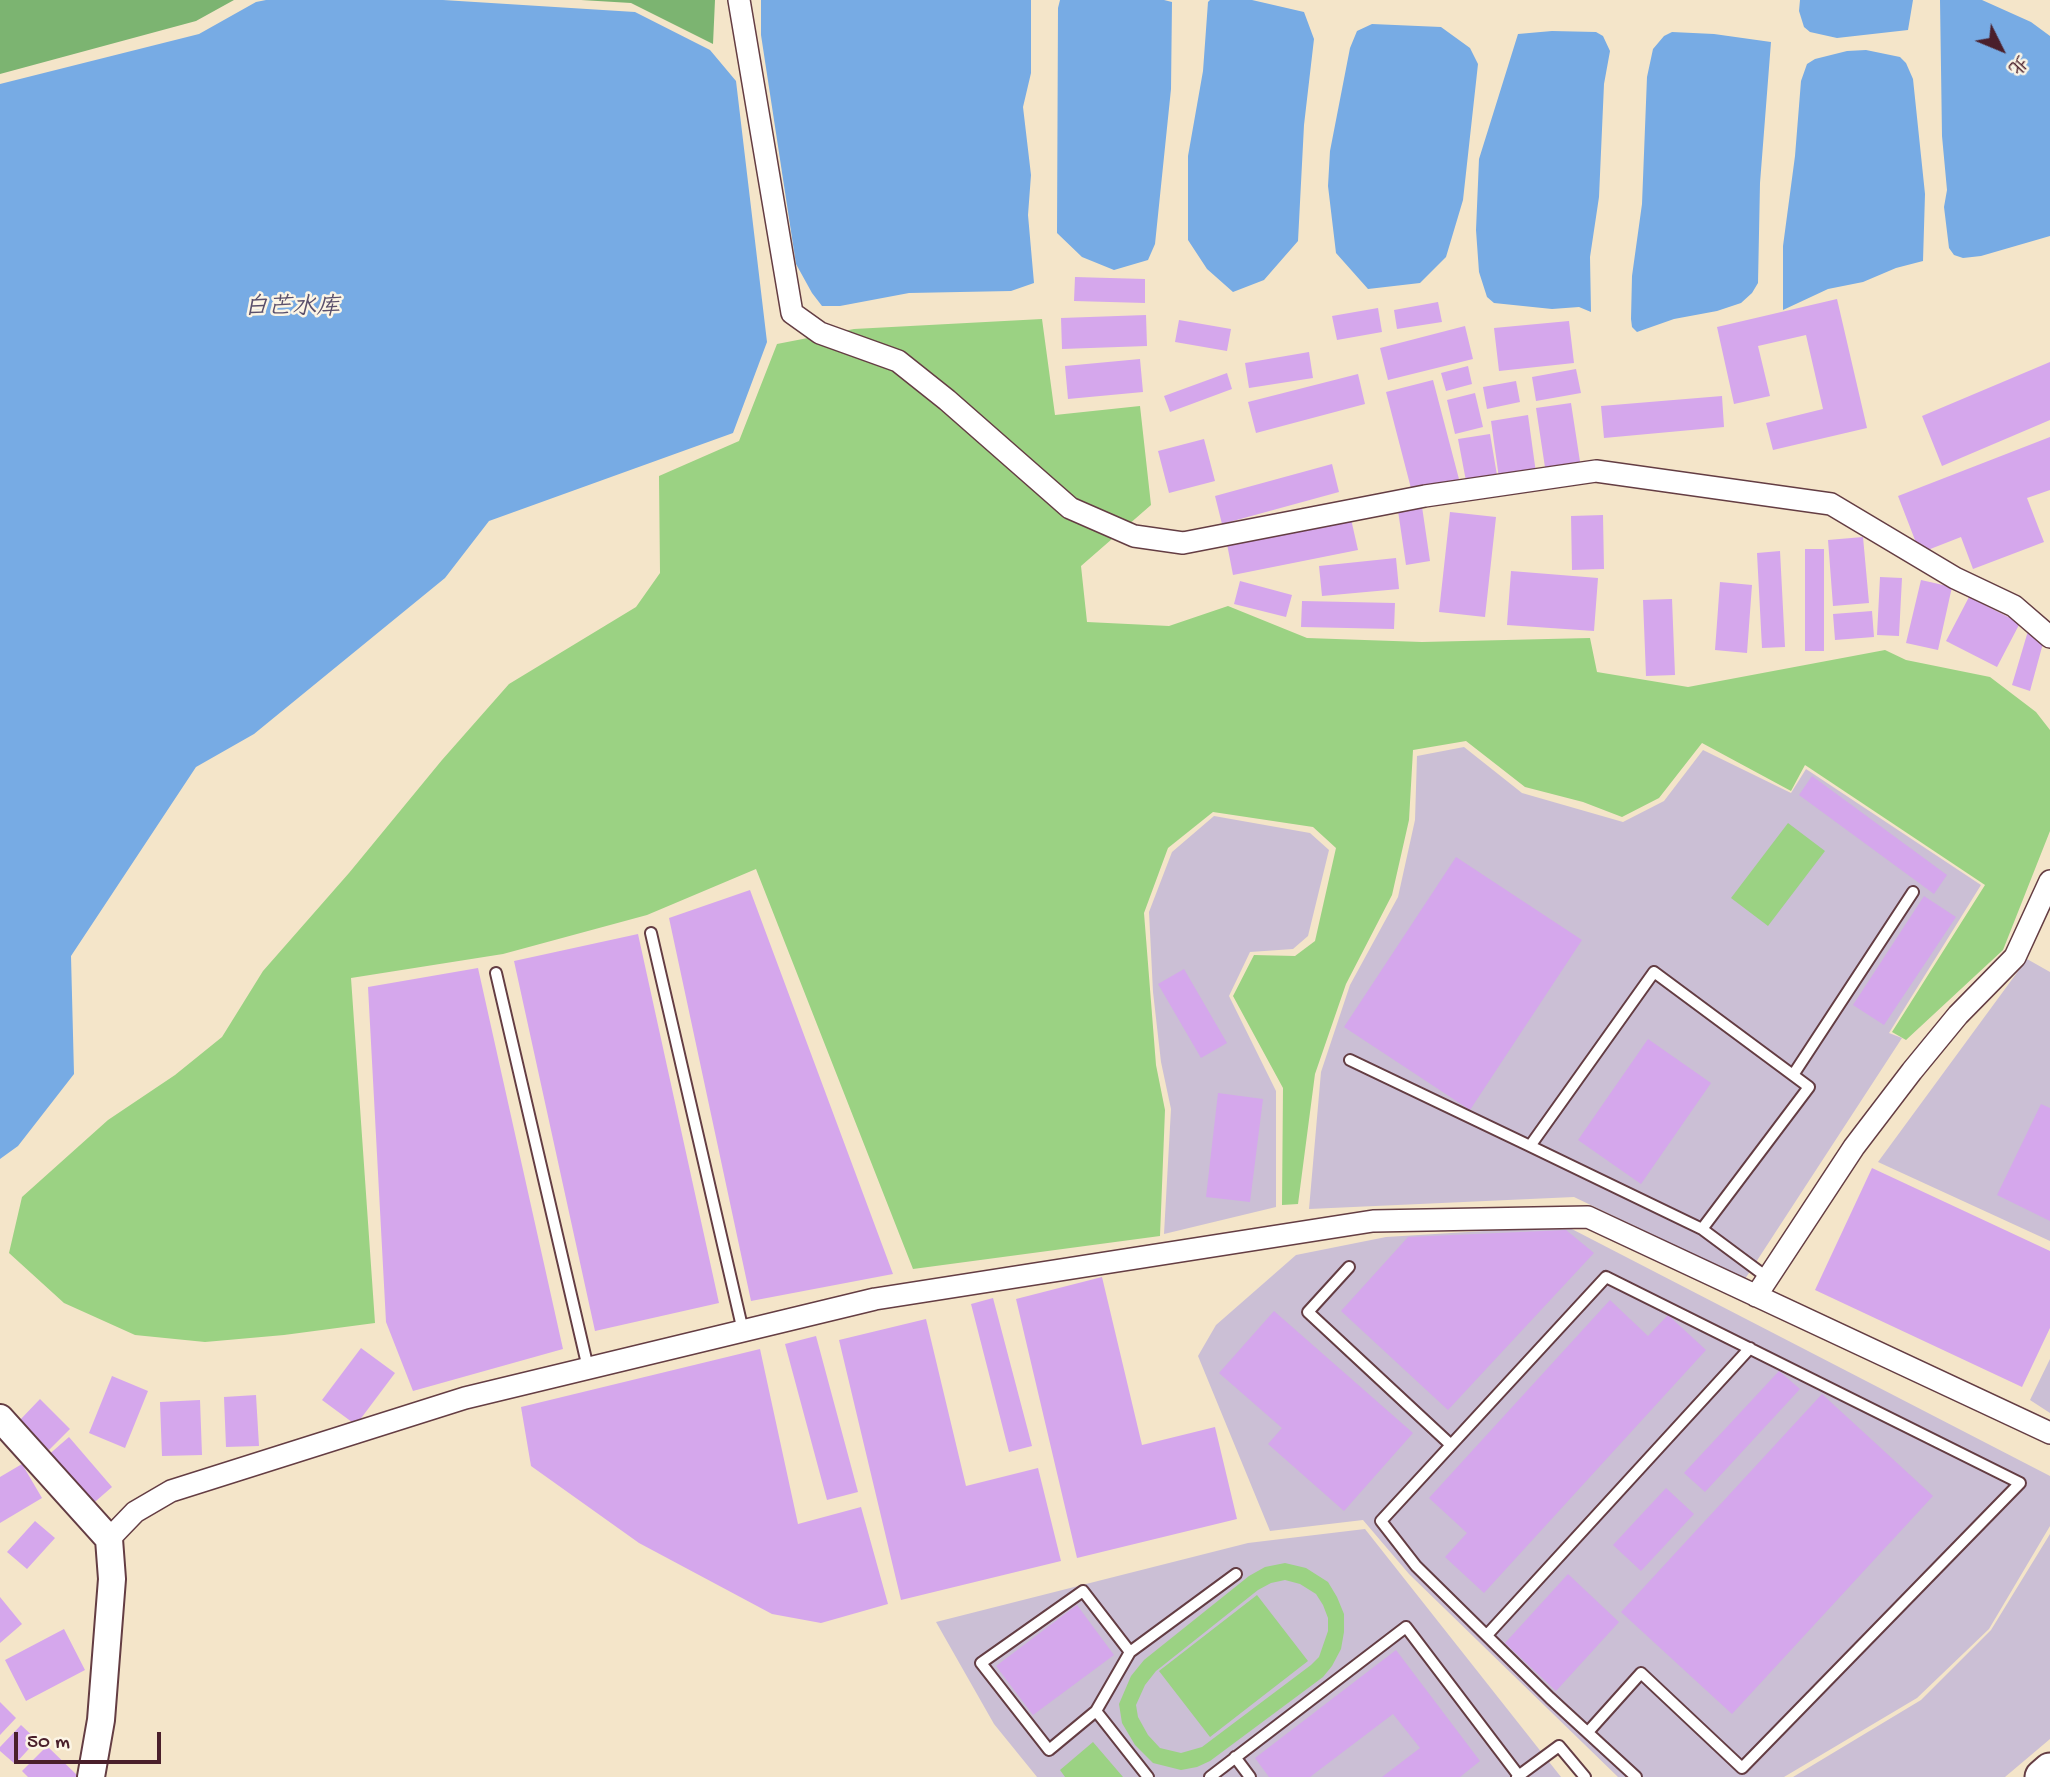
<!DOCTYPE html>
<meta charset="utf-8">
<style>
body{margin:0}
#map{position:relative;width:2050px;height:1777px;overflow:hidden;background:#f4e5c9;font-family:"Gochi Hand","LXGW WenKai TC",sans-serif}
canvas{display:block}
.north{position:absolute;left:1966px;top:14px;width:70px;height:70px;-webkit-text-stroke:5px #fcf5e5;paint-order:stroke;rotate:133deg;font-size:19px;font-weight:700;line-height:28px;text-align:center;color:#4a1f2b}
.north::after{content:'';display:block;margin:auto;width:24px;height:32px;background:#4a1f2b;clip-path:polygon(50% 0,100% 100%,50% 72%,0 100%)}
.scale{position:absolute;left:14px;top:1732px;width:147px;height:32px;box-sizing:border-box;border:4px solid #4a1f2b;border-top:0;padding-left:9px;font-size:21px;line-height:24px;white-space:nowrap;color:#4a1f2b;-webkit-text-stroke:5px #fcf5e5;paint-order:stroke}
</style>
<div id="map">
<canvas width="2050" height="1777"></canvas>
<div class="north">北</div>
<div class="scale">50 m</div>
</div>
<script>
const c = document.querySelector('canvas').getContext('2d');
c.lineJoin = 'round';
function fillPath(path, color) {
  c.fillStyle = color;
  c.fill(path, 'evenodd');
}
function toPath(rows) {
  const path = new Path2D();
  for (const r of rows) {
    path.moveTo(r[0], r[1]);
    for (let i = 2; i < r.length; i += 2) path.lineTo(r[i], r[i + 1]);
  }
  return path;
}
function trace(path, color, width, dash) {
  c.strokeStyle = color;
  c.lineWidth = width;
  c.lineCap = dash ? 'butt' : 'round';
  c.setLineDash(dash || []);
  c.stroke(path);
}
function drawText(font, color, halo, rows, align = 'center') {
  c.font = font + ' "Gochi Hand","LXGW WenKai TC",sans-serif';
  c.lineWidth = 5;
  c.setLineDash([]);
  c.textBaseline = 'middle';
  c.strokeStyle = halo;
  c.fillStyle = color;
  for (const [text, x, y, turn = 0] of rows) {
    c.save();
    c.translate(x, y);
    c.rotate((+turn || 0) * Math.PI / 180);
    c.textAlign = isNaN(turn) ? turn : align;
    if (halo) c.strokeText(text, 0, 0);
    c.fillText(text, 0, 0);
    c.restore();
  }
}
fillPath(toPath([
 [1464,747,1522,793,1623,822,1664,801,1703,750,1791,793,1806,769,1981,885,1889,1033,1902,1038,1745,1279,1574,1197,1309,1209,1321,1072,1350,985,1398,897,1415,820,1417,756],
 [1214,816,1310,833,1329,850,1308,936,1293,949,1250,952,1229,996,1276,1091,1276,1207,1164,1234,1171,1109,1161,1062,1153,992,1149,912,1172,852],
 [2027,959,2050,972,2050,1241,1878,1162],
 [1566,1226,2050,1476,2050,1526,1989,1629,1917,1698,1784,1777,1618,1777,1409,1574,1363,1520,1270,1531,1198,1356,1216,1325,1296,1255,1386,1237],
 [2050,1359,2050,1413,2030,1400],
 [1365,1529,1561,1777,1037,1777,994,1724,936,1622,1248,1543],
 [2050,1534,2050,1739,2005,1777,1793,1777,1921,1700,1991,1630]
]), '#cbbfd5');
fillPath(toPath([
 [1042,319,1055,415,1140,406,1151,505,1081,566,1087,622,1169,626,1228,606,1307,638,1422,642,1590,638,1597,672,1688,687,1885,650,1906,660,1990,677,2036,712,2050,730,2050,831,2003,950,1906,1040,1892,1032,1985,885,1805,765,1791,791,1702,743,1659,798,1622,817,1583,802,1525,787,1466,741,1413,750,1409,820,1392,895,1346,984,1315,1074,1298,1204,1282,1205,1283,1088,1233,996,1254,955,1295,956,1315,941,1336,848,1313,827,1213,812,1168,848,1144,913,1156,1065,1165,1110,1160,1236,913,1269,756,869,647,915,503,954,351,978,375,1323,284,1335,205,1342,135,1335,64,1303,9,1253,22,1197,108,1120,175,1075,222,1037,263,971,349,873,442,760,509,684,636,607,660,573,659,476,739,441,777,344,854,329],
 [1788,823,1825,851,1768,926,1731,898],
 [1285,1563,1306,1568,1328,1582,1337,1597,1344,1614,1344,1632,1341,1649,1332,1666,1323,1677,1210,1761,1197,1767,1181,1770,1153,1763,1135,1745,1122,1723,1119,1704,1131,1676,1144,1660,1249,1576,1265,1567],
 [1285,1580,1300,1584,1316,1594,1323,1605,1328,1618,1328,1631,1319,1657,1311,1665,1202,1747,1181,1753,1160,1748,1148,1735,1138,1717,1136,1705,1145,1685,1156,1671,1258,1590,1271,1583],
 [1257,1595,1308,1661,1210,1737,1159,1671],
 [1093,1742,1123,1777,1065,1777,1060,1770]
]), '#9bd283');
fillPath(toPath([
 [0,0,234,0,196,21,0,74],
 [581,0,715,0,713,44,631,3]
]), '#7cb471');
fillPath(toPath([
 [266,0,443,0,635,12,710,50,736,81,767,342,733,433,489,521,445,578,254,734,196,767,71,956,74,1074,18,1146,0,1159,0,84,199,34,256,2],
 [761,0,1031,0,1031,73,1023,107,1031,175,1028,215,1034,283,1011,291,909,293,840,306,822,306,812,293,796,264,761,35],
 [1060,0,1164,0,1172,2,1171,89,1155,244,1148,260,1114,270,1082,257,1057,233,1058,8],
 [1210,0,1252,0,1304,12,1314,39,1304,125,1298,241,1264,280,1233,292,1207,269,1188,240,1188,156,1203,71,1208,2],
 [1800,0,1913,0,1908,30,1837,38,1810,32,1804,27,1799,11],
 [1940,0,1982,0,2031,22,2050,36,2050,236,1981,256,1963,258,1954,255,1949,248,1944,207,1947,190,1942,136],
 [1372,24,1441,27,1470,48,1478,64,1463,200,1446,257,1420,283,1368,289,1336,253,1328,186,1330,151,1350,48,1357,31],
 [1552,31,1596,32,1603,36,1610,51,1604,84,1599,197,1590,257,1591,312,1579,307,1552,309,1494,303,1487,297,1479,272,1476,230,1479,159,1518,34],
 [1672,32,1714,34,1771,42,1760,183,1758,283,1752,293,1741,303,1717,311,1674,319,1637,332,1632,327,1631,319,1632,276,1642,204,1647,77,1653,49,1664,36],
 [1866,50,1900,57,1906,63,1913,79,1925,194,1923,261,1896,268,1863,282,1828,289,1783,310,1783,246,1795,156,1801,81,1807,64,1815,59,1847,51]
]), '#77abe4');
fillPath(toPath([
 [1075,277,1145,279,1145,303,1074,301],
 [1837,299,1867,428,1773,450,1766,423,1823,409,1806,335,1758,346,1770,396,1734,404,1717,327],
 [1438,302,1442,322,1397,329,1394,310],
 [1378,308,1382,332,1337,340,1332,316],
 [1146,315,1147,346,1062,349,1061,318],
 [1179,320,1231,329,1227,351,1175,342],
 [1569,321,1574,363,1499,371,1494,328],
 [1465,326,1473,359,1388,380,1380,348],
 [1309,352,1313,378,1249,388,1245,363],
 [1140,359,1143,392,1068,399,1065,366],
 [2050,362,2050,420,1942,466,1922,416],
 [1468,366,1472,384,1446,391,1441,373],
 [1576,369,1581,393,1536,401,1532,377],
 [1227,373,1232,389,1170,412,1164,396],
 [1358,374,1365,404,1256,433,1248,402],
 [1433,380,1460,483,1413,496,1386,392],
 [1516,381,1520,402,1487,409,1483,387],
 [1475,393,1483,427,1455,434,1447,400],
 [1722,396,1724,427,1604,438,1601,406],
 [1571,403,1581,468,1546,474,1536,408],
 [1528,415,1536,473,1499,478,1491,421],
 [1490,434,1497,475,1466,481,1458,439],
 [2050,437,2050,490,2027,498,2044,542,1973,569,1961,537,1920,553,1898,496],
 [1204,439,1215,481,1169,493,1158,451],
 [1332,464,1339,492,1222,524,1215,496],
 [1421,500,1430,561,1406,565,1397,504],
 [1450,512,1496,517,1485,617,1439,612],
 [1603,515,1604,569,1572,570,1571,516],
 [1351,519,1358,550,1233,575,1227,544],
 [1863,537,1869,603,1833,606,1828,540],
 [1805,549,1824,549,1824,651,1805,651],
 [1780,551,1785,647,1762,648,1757,553],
 [1396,558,1399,589,1322,596,1319,566],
 [1511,571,1598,578,1594,631,1507,625],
 [1880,577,1902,578,1899,636,1877,635],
 [1921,580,1952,587,1938,650,1906,643],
 [1240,581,1292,595,1286,617,1234,604],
 [1720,582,1752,585,1747,653,1715,650],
 [1969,597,2020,623,1997,667,1946,641],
 [1672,599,1675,675,1646,676,1643,600],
 [1302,601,1395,603,1394,629,1301,627],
 [1872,611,1874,637,1835,640,1833,614],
 [2028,631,2045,636,2030,691,2012,685],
 [1812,776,1947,875,1934,894,1799,795],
 [1456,857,1582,940,1470,1110,1344,1027],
 [750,890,893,1274,751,1301,669,918],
 [1924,896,1956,917,1884,1025,1853,1005],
 [638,934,719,1303,595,1331,514,961],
 [478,968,563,1349,413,1391,386,1322,368,987],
 [1184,969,1227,1043,1201,1058,1158,984],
 [1648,1039,1711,1083,1641,1184,1578,1140],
 [1218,1093,1263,1099,1250,1202,1206,1197],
 [2041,1104,2050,1108,2050,1221,1997,1195],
 [1872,1168,2050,1251,2050,1328,2022,1387,1815,1290],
 [1566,1230,1594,1253,1448,1410,1341,1311,1408,1237],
 [1102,1277,1142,1445,1215,1427,1237,1519,1077,1558,1016,1299],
 [993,1298,1032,1446,1009,1452,971,1304],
 [1610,1300,1648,1336,1668,1315,1706,1350,1484,1593,1445,1557,1467,1533,1429,1498],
 [1274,1311,1413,1433,1344,1511,1268,1444,1282,1428,1219,1373],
 [926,1319,966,1486,1038,1468,1061,1561,901,1600,839,1340],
 [816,1336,858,1492,827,1500,785,1344],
 [361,1348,395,1373,356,1425,322,1400],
 [760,1349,798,1524,861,1507,888,1604,821,1623,772,1614,639,1543,531,1466,521,1407],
 [1779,1371,1800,1389,1705,1492,1684,1473],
 [112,1376,148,1391,125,1448,89,1433],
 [1822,1394,1933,1496,1732,1714,1621,1612],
 [256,1395,259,1446,226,1447,224,1397],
 [40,1399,70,1429,49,1450,19,1421],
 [200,1400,202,1455,162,1456,160,1402],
 [69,1437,112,1487,89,1507,46,1457],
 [22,1464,42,1498,0,1523,0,1477],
 [1666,1488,1694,1514,1641,1571,1613,1545],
 [35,1521,55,1538,27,1569,7,1552],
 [1568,1574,1619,1622,1556,1691,1505,1643],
 [0,1597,22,1624,0,1643],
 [1077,1605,1114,1655,1033,1715,996,1666],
 [64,1629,85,1670,26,1701,5,1660],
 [1396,1650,1480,1761,1460,1777,1382,1777,1420,1748,1393,1714,1310,1777,1269,1777,1255,1758],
 [0,1702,16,1718,0,1735],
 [21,1725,37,1740,15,1764,0,1751,0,1747],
 [47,1746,79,1777,28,1777,22,1771]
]), '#d5a7ec');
const service = toPath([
 [651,933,743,1331],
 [496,973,588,1368],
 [1350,1060,1530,1146],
 [1793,1075,1913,892],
 [1702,1229,1530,1146,1654,972,1809,1087,1702,1229,1768,1278],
 [1349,1267,1308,1312,1451,1445],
 [1487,1635,1750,1348],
 [1130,1652,1083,1591,981,1663,1049,1750,1096,1711,1148,1777],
 [1096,1711,1130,1652,1236,1574],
 [1588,1732,1641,1673,1742,1768,2020,1483,1606,1277,1381,1521,1416,1566,1550,1698,1636,1777],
 [1235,1757,1250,1777],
 [1210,1777,1406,1627,1519,1776],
 [1517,1777,1559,1746,1585,1777]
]);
const minor = toPath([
 [739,0,792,313,820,333,898,361,947,400,1070,508,1134,536,1183,543,1425,496,1596,471,1831,504,1955,578,2014,606,2050,637],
 [1756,1296,1854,1147,1912,1071,1958,1015,2015,957,2050,881],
 [109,1539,135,1512,171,1491,465,1398,875,1299,1373,1221,1588,1217,2050,1433]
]);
const tertiary = toPath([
 [0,1418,109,1539,112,1579,101,1720,91,1777]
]);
const primary = toPath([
 [2042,1777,2050,1770]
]);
trace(service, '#643d43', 14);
trace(minor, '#643d43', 24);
trace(tertiary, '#643d43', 30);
trace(primary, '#643d43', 37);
trace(service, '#fff', 10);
trace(minor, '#fff', 21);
trace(tertiary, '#fff', 26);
trace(primary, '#fff', 33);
drawText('italic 24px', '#5a506c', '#fcf5e5', [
 ["白芒水库",292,309]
]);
</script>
